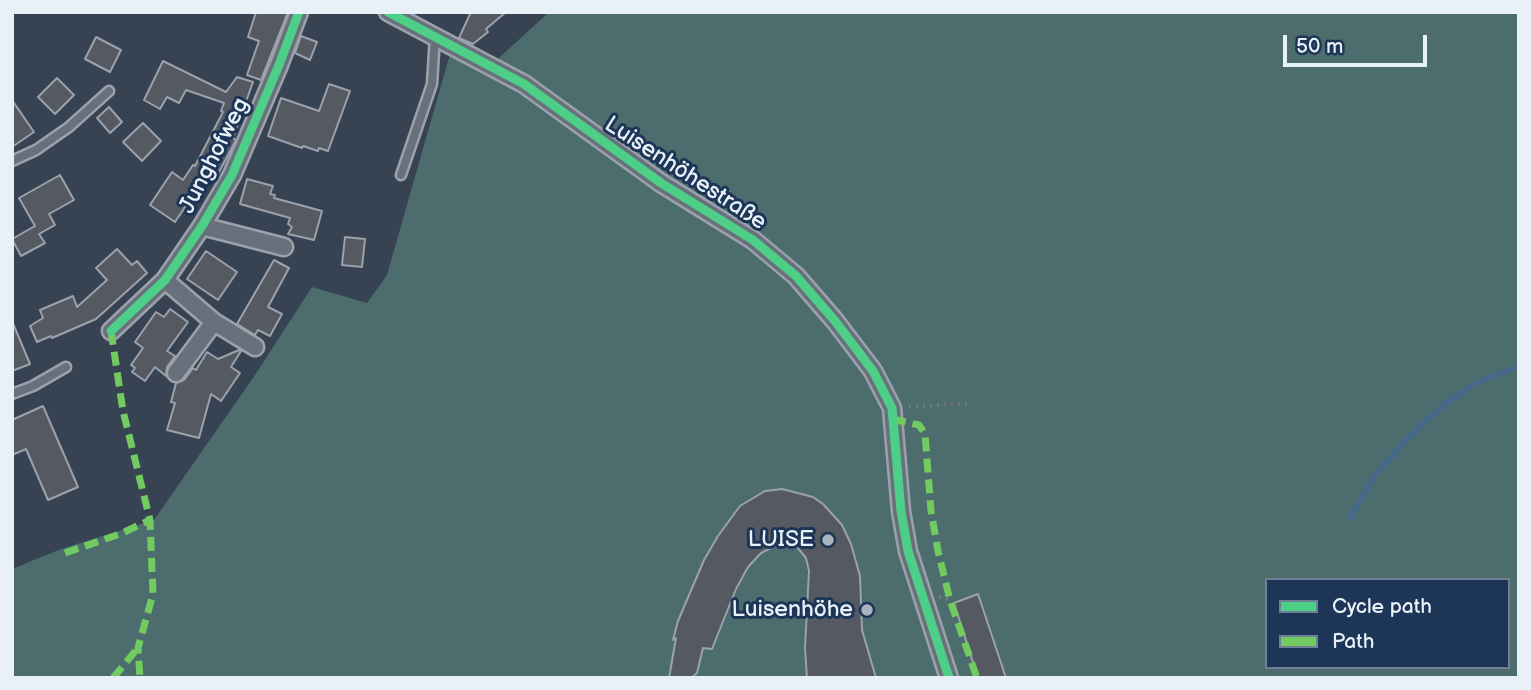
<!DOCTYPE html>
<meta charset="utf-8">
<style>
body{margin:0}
#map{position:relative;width:1531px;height:690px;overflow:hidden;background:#374252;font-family:"Balsamiq Sans",sans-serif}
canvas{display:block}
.frame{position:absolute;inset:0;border:14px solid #e8f1f8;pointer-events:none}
.legend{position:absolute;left:1265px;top:578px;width:245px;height:91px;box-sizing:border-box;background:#1d3557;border:2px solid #6e8097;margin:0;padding:9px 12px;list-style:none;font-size:21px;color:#e8f1f8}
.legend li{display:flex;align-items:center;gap:14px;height:35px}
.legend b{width:35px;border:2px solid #6e8097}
.scale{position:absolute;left:1283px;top:35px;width:144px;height:32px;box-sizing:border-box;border:4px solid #e8f1f8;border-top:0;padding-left:9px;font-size:21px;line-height:24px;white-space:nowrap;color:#e8f1f8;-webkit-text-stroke:5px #1d3557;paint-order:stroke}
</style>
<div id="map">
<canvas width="1531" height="690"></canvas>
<div class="frame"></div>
<ul class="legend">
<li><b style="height:9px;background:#4dcf88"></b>Cycle path</li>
<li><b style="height:9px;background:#71cb61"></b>Path</li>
</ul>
<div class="scale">50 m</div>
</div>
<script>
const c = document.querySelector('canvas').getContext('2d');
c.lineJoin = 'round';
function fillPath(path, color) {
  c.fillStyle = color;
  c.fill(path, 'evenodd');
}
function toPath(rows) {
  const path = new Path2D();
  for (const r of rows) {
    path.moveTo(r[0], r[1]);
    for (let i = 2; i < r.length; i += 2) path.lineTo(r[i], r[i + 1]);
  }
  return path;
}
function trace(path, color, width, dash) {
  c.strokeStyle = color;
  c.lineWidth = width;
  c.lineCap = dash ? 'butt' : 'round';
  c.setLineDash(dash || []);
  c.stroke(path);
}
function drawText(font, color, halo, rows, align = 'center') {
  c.font = font + ' "Balsamiq Sans",sans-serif';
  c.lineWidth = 6;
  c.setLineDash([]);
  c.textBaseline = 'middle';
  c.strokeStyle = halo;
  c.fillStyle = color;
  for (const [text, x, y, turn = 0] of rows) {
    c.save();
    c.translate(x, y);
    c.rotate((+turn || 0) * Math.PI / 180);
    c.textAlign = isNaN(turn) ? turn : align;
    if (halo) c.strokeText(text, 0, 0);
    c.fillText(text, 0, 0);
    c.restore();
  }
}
fillPath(toPath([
 [549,12,1519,12,1519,678,12,678,12,569,61,549,154,520,255,375,312,287,367,303,387,275,450,54,489,67],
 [1267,580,1508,580,1508,667,1267,667]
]), '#4c6c6e');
trace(toPath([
 [1350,517,1376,474,1408,438,1442,406,1472,385,1519,366]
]), '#466989', 6);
const building = toPath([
 [256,12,288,12,261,80,247,75,259,41,248,37,256,12],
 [471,12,506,12,486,29,488,32,473,44,459,38,471,12],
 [301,36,317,42,310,60,295,53,301,36],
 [96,37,121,50,110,72,85,59,96,37],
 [163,61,226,92,237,77,253,82,233,138,236,140,218,174,210,170,175,222,150,205,172,172,183,180,193,165,195,166,223,112,221,111,224,103,186,90,179,103,167,97,160,109,144,100,163,61],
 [57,78,74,95,55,114,38,97,57,78],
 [329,84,350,91,328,151,319,148,318,151,303,146,302,148,268,136,281,98,319,111,329,84],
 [12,100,34,132,12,147,12,100],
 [109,107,122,122,110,133,97,118,109,107],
 [143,123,161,141,142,161,123,142,143,123],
 [60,175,74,200,49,214,55,225,39,234,45,243,21,256,12,239,35,226,19,198,60,175],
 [247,179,273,186,270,194,275,195,274,198,322,211,314,240,288,234,292,227,288,224,290,218,240,204,247,179],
 [345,237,365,239,362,267,342,265,345,237],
 [117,249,132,265,137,261,147,273,96,319,52,338,51,336,37,342,30,326,43,318,40,310,73,296,77,307,107,280,96,268,117,249],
 [206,251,237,272,218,300,187,279,206,251],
 [274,260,289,268,268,307,282,314,270,336,258,330,255,335,237,324,274,260],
 [170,309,188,322,167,351,175,356,167,367,166,376,155,367,145,381,132,372,135,368,131,365,143,348,135,342,156,312,164,317,170,309],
 [12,321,30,364,12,371,12,321],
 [239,350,241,351,231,367,240,373,221,401,211,394,199,438,167,430,175,403,171,402,176,383,184,380,193,368,196,370,207,352,218,359,239,350],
 [43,406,78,487,48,500,26,449,12,455,12,420,43,406],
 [782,489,813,497,823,504,842,525,851,544,860,576,862,630,876,678,807,678,805,648,809,571,806,558,797,547,787,544,775,546,761,553,748,567,736,589,712,649,703,648,697,673,691,678,669,678,676,638,673,640,678,621,704,560,718,536,740,506,765,491,782,489],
 [978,594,1006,678,978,678,954,603,978,594]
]);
fillPath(building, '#545962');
trace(building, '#9ba2ab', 2);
const lane = toPath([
 [12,161,36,150,69,127,109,91],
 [401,175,432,84,435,36],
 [12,394,33,386,66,367]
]);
const street = toPath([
 [388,12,524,84,661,183,753,240,796,276,835,321,873,371,892,408,901,511,908,551,949,678],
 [202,226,284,247],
 [165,280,214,322,255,347],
 [111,331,165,280,202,226,232,175,279,65,299,12],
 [176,373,214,322]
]);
trace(lane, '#9ba2ab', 13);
trace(street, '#9ba2ab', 21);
trace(toPath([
 [909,407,968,403,968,405],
 [939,597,950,600]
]), '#717882', 3.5, [2, 5]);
trace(lane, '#68717b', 8);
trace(street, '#68717b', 16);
trace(toPath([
 [111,331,123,411,150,520,153,594,138,648,140,678],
 [892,419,919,425,925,434,931,511,938,551,950,600,977,678],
 [65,553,120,534,150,520],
 [113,678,138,648]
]), '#71cb61', 7, [14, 7]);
trace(toPath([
 [388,12,524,84,661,183,753,240,796,276,835,321,873,371,892,408,901,511,908,551,949,678],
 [111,331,165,280,202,226,232,175,279,65,299,12]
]), '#4dcf88', 9);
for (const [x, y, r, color] of [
 [828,540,7,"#aab4be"],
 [867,610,7,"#aab4be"]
]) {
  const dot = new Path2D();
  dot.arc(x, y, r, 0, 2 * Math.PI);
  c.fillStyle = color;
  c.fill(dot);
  trace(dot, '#1d3557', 2.5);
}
drawText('23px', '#e8f1f8', '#1d3557', [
 ["Junghofweg",215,156,-63],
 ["Luisenhöhestraße",685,174,33]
]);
drawText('23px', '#e8f1f8', '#1d3557', [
 ["LUISE",814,540],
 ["Luisenhöhe",853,610]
], 'right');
</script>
